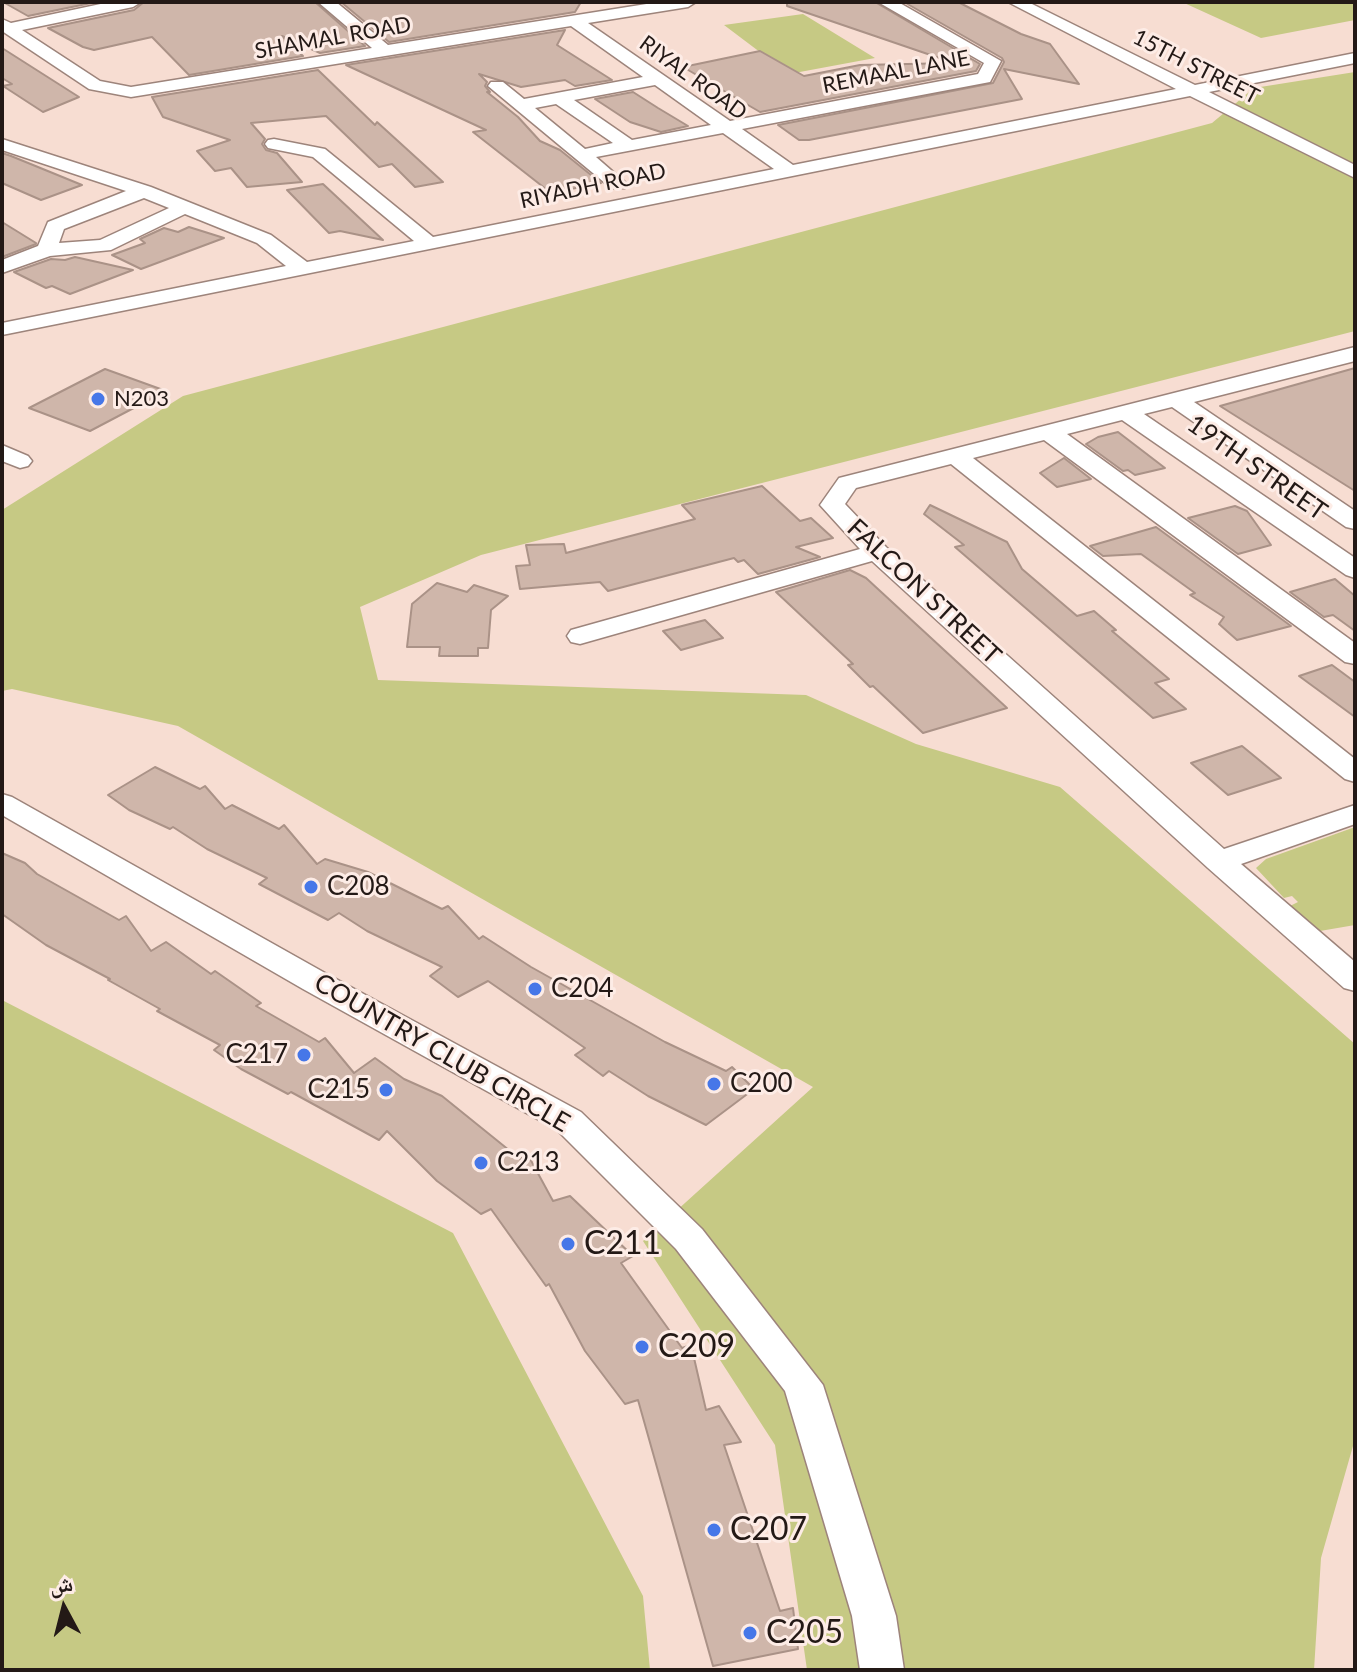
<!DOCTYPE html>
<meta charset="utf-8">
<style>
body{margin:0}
#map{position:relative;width:1357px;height:1672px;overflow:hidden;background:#f7ddd2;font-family:Lato,"Noto Naskh Arabic",sans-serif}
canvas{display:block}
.frame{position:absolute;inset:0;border:4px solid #231916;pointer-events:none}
.north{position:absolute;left:24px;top:1568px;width:80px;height:80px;-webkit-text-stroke:6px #fdece6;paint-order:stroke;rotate:353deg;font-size:22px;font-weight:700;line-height:32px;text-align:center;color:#231916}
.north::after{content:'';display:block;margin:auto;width:28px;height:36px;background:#231916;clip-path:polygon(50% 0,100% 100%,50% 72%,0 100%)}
</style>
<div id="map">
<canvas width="1357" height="1672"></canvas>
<div class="frame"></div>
<div class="north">ش</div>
</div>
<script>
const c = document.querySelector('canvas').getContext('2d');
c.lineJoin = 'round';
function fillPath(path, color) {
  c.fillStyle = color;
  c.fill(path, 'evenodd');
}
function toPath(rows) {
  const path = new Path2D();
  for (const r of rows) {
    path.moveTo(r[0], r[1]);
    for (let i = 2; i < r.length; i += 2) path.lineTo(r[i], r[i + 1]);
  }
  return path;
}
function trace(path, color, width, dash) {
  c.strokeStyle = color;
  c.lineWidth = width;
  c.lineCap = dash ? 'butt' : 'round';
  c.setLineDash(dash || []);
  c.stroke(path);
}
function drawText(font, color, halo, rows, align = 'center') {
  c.font = font + ' Lato,sans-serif';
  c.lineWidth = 6;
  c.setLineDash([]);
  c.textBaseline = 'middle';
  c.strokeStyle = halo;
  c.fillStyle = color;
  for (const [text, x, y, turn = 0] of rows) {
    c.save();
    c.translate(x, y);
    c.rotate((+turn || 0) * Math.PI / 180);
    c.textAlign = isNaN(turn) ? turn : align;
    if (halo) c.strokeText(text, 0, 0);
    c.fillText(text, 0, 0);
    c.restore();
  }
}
fillPath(toPath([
 [1182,2,1355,2,1355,20,1261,38],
 [803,14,875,58,789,74,724,25],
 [1355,72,1355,331,481,555,360,607,378,680,806,695,916,744,1060,787,1355,1044,1355,1439,1321,1558,1314,1670,807,1670,775,1445,643,1241,813,1087,178,726,12,689,2,691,2,510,183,396,1212,123,1254,88],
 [1355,827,1355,925,1320,931,1290,906,1298,902,1292,896,1284,898,1256,868,1266,859],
 [2,1000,453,1233,643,1596,650,1670,2,1670]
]), '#c6c984');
const building = toPath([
 [3,2,96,2,28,16,3,2],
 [144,2,315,2,365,46,320,53,282,36,303,56,189,75,152,37,94,50,83,47,48,28,134,10,144,2],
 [341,2,581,2,575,12,389,42,341,2],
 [787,2,875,2,980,64,976,71,760,112,683,67,760,51,804,76,860,65,954,63,787,6,787,2],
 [904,2,960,3,1021,34,1050,44,1079,84,1004,69,1022,99,809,140,799,140,778,125,993,83,1004,62,1002,58,904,2],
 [565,30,557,45,612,80,575,86,565,80,521,87,479,74,487,82,485,86,490,92,487,92,518,117,540,141,560,150,601,183,551,193,473,132,486,130,346,65,565,30],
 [2,48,79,97,43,112,3,86,12,84,2,78,2,48],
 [318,70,375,125,377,122,443,182,415,187,392,164,379,167,326,116,251,123,265,139,262,144,266,150,277,153,302,182,247,187,231,168,215,171,197,151,230,140,163,117,152,97,318,70],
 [633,92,658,108,688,126,661,132,630,122,595,99,633,92],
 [2,153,11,156,82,185,41,200,2,183,2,153],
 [323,184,383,240,340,231,329,233,287,190,323,184],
 [2,222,36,243,36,244,2,257,2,222],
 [189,227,224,238,141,269,112,255,145,243,140,239,164,228,178,232,189,227],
 [75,257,133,270,70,294,52,286,46,288,14,272,51,259,65,260,75,257],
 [1355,368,1355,491,1220,406,1252,397,1355,368],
 [105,369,166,391,90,431,29,408,105,369],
 [1118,432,1165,468,1135,475,1128,470,1123,471,1086,444,1098,437,1118,432],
 [1064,458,1091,479,1057,487,1040,473,1064,458],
 [762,486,800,521,811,518,833,538,796,547,820,557,758,574,744,560,738,562,734,558,608,591,600,582,520,589,516,566,530,565,526,545,564,544,566,553,695,519,682,505,762,486],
 [930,505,1007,542,1022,569,1077,616,1094,611,1116,630,1112,631,1169,679,1155,683,1186,709,1153,718,955,547,964,545,924,514,930,505],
 [1235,506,1247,511,1271,545,1238,554,1188,518,1235,506],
 [1156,527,1291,626,1237,640,1219,624,1224,617,1190,595,1195,593,1141,554,1103,556,1090,546,1156,527],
 [850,570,866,578,1007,708,923,733,873,686,870,687,848,665,853,664,776,592,850,570],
 [1335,579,1355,596,1355,631,1333,615,1324,617,1290,592,1335,579],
 [437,583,467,592,474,585,508,596,491,610,488,648,478,648,478,656,439,656,440,647,407,647,412,604,437,583],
 [705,620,723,638,681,650,663,631,705,620],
 [1332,665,1355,682,1355,717,1299,676,1332,665],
 [1242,746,1281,778,1228,795,1191,763,1242,746],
 [155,767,200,789,205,786,225,809,232,805,279,829,284,825,317,864,325,859,368,872,442,909,448,906,479,939,483,936,531,967,665,1042,726,1071,732,1067,754,1089,706,1125,648,1096,609,1071,603,1076,575,1055,585,1048,488,981,458,997,430,976,442,967,367,931,339,913,328,920,259,884,267,878,207,849,173,827,170,829,129,810,108,795,155,767],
 [2,853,25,863,37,874,119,920,126,916,151,951,166,942,211,974,215,971,261,1003,256,1006,319,1042,325,1038,354,1073,375,1058,404,1079,442,1096,520,1159,528,1155,553,1201,570,1196,633,1256,621,1263,682,1348,691,1345,706,1410,719,1406,741,1442,724,1445,780,1611,793,1608,798,1649,713,1666,638,1400,625,1404,585,1351,549,1284,546,1286,491,1209,481,1214,437,1181,387,1131,379,1140,291,1092,288,1094,241,1069,214,1050,220,1045,157,1011,160,1009,108,980,110,979,46,945,2,914,2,853]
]);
fillPath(building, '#cfb6aa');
trace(building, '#aa9287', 2);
const minor = toPath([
 [110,2,141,2,133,7,22,30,100,81,131,87,372,48,318,2,336,2,388,45,659,2,696,2,688,7,588,23,730,121,978,74,984,63,878,2,898,2,1001,61,990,82,742,129,793,165,1176,89,1008,2,1028,2,1195,85,1355,53,1355,63,1209,92,1355,165,1355,178,1190,96,2,335,2,323,286,266,257,243,185,214,111,250,50,256,2,273,2,260,38,246,48,222,126,191,2,150,2,139,151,187,271,235,307,262,414,241,313,157,268,148,265,144,268,140,274,139,325,149,433,237,774,169,723,133,596,157,627,184,625,188,611,188,488,86,491,82,503,82,524,99,643,77,571,26,131,97,89,89,2,31,2,19,11,23,110,2],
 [655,85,711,125,632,140,574,100,655,85],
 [556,104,613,143,585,149,535,108,556,104],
 [144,198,169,208,100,240,59,243,64,229,144,198],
 [1355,347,1355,361,1194,402,1355,511,1355,529,1346,527,1172,407,1144,414,1355,558,1355,578,1346,575,1122,420,1067,434,1355,643,1355,664,1345,662,1044,440,973,458,1355,759,1355,782,1345,779,951,464,856,488,845,504,886,547,1224,849,1355,805,1355,824,1241,864,1355,962,1355,991,1344,988,1208,868,872,561,580,644,571,642,567,636,571,630,860,549,820,505,839,478,1355,347],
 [2,445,28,456,32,461,28,466,20,468,2,461,2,445],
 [2,794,12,797,325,973,581,1112,702,1229,823,1385,896,1616,904,1670,860,1670,852,1616,785,1391,676,1249,557,1130,303,989,2,815,2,794]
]);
trace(minor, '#9d847b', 3);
fillPath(minor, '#fff');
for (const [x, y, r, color] of [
 [98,399,8,"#4677e8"],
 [311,887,8,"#4677e8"],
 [535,989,8,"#4677e8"],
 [304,1055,8,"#4677e8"],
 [714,1084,8,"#4677e8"],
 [386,1090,8,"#4677e8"],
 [481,1163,8,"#4677e8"],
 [568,1244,8,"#4677e8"],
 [642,1347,8,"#4677e8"],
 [714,1530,8,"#4677e8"],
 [750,1633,8,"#4677e8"]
]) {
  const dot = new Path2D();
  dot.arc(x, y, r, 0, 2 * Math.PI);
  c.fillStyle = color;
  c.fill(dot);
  trace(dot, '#fdece6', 3);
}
drawText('22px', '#231916', '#fdece6', [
 ["SHAMAL ROAD",333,38,-10],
 ["15TH STREET",1196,67,27],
 ["REMAAL LANE",896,72,-11],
 ["RIYAL ROAD",693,78,36],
 ["RIYADH ROAD",593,186,-12]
]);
drawText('22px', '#231916', '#fdece6', [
 ["N203",114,399]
], 'left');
drawText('26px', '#231916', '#fdece6', [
 ["19TH STREET",1257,468,35],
 ["FALCON STREET",924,592,43],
 ["COUNTRY CLUB CIRCLE",442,1053,30]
]);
drawText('26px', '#231916', '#fdece6', [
 ["C208",327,887],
 ["C204",551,989],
 ["C217",288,1055,"right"],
 ["C200",730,1084],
 ["C215",370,1090,"right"],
 ["C213",497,1163]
], 'left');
drawText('32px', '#231916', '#fdece6', [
 ["C211",584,1244],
 ["C209",658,1347],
 ["C207",730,1530],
 ["C205",766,1633]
], 'left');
</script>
